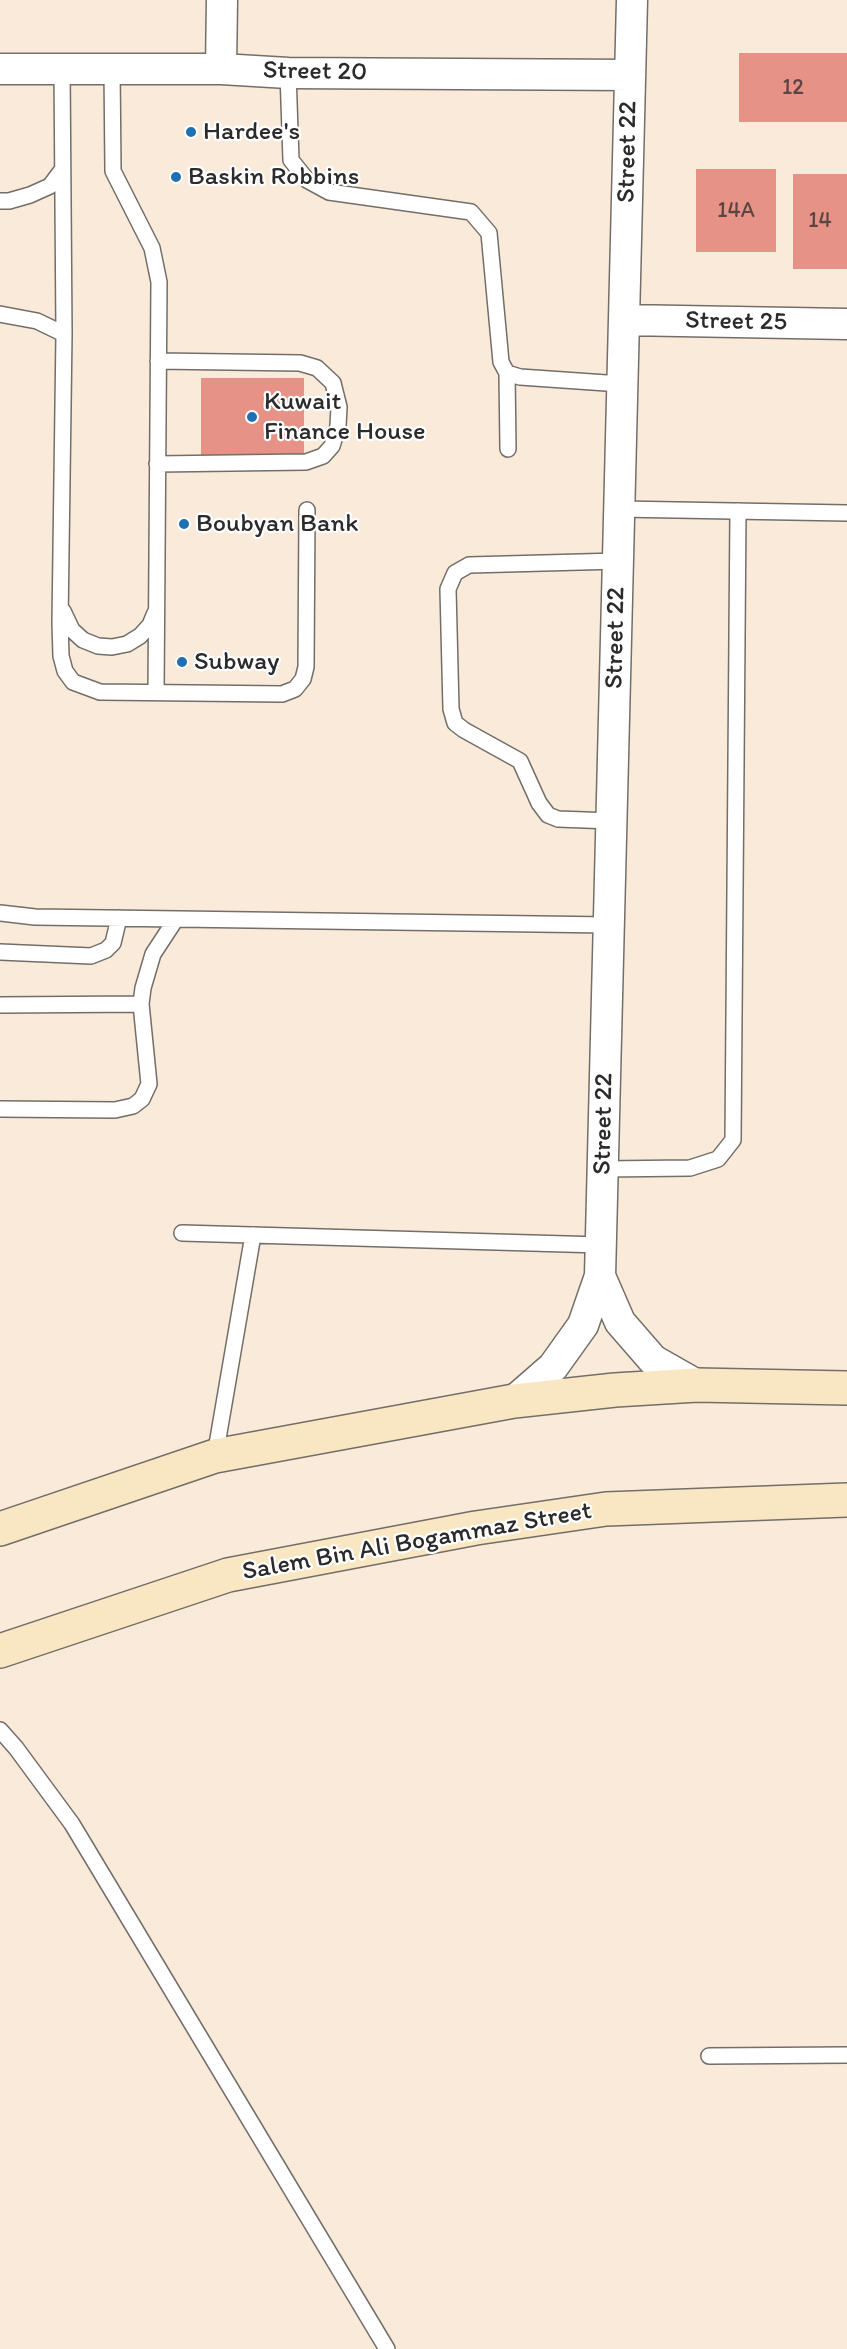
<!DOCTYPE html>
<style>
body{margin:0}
canvas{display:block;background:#f9eada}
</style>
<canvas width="847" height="2349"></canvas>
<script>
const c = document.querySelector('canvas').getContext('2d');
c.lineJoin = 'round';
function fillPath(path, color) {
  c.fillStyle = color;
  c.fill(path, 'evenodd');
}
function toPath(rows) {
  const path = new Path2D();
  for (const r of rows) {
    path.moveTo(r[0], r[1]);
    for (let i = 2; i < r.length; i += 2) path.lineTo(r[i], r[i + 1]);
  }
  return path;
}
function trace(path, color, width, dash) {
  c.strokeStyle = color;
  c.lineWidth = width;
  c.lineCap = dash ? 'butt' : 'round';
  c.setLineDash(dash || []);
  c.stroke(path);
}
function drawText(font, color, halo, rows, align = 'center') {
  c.font = font + ' Itim,sans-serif';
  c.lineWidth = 4.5;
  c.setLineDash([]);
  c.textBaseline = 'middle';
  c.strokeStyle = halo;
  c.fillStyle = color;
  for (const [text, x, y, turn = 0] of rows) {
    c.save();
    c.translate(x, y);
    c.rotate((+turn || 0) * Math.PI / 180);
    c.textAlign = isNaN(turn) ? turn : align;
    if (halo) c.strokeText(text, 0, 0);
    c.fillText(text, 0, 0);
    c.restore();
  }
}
fillPath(toPath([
 [739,53,847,53,847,122,739,122],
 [696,169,776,169,776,252,696,252],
 [793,174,847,174,847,269,793,269],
 [201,378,304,378,304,456,201,455]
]), '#e79287');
const service = toPath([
 [62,68,64,334,60,623,61,656,65,671,73,682,100,692,282,694,295,689,303,679,306,667,307,510],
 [112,68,113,171,152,248,159,282,156,692],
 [288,73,291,160,307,180,329,192,471,212,489,233,501,362,507,373,520,377,621,384],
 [0,201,9,201,30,195,50,186,62,170],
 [0,314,37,321,64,334],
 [507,373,508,449],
 [157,464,306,462,323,456,332,446,338,426,339,407,333,383,317,368,300,363,158,361],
 [619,509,847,513],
 [63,611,72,630,83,640,98,646,112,647,127,644,140,636,150,625,155,613],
 [611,821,558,819,548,815,539,803,520,761,464,730,455,723,451,709,448,589,455,573,469,565,618,561],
 [0,913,35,917,609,925],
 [0,952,91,956,106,950,113,943,119,918],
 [0,1005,141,1004],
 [0,1109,115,1110,133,1106,142,1099,149,1084,141,1004,143,988,153,954,176,919],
 [603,1169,690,1168,718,1159,733,1140,738,511],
 [182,1233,601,1245],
 [215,1456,253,1235],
 [0,1730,16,1748,72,1824,387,2349],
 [709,2056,847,2055]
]);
const minor = toPath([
 [0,69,221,69,288,73,630,75],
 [221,69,222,0],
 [624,320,847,324],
 [600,1276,620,1322,653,1360,697,1385],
 [514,1401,553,1367,583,1325,600,1276,632,0]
]);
const secondary = toPath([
 [0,1529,215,1456,514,1401,615,1390,697,1385,847,1388],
 [0,1651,228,1575,476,1528,606,1509,847,1500]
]);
trace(service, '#736e68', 18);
trace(minor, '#736e68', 33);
trace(secondary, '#736e68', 36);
trace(service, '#fff', 15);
trace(minor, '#fff', 30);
trace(secondary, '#f9e7c3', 33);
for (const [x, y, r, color] of [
 [191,132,6,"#1f6fb2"],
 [176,177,6,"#1f6fb2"],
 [252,417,6,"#1f6fb2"],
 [184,524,6,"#1f6fb2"],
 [182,662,6,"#1f6fb2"]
]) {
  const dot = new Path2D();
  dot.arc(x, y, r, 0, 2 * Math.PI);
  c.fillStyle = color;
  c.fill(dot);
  trace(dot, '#fff', 2);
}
drawText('22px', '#5a4542', null, [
 ["12",793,88],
 ["14A",736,211],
 ["14",820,221]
]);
drawText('26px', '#2b2b2b', '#fff', [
 ["Street 20",315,72,1],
 ["Street 22",628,152,-89],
 ["Street 25",736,322,1],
 ["Street 22",616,638,-89],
 ["Street 22",604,1124,-89],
 ["Salem Bin Ali Bogammaz Street",417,1542,-10]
]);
drawText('26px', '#2b2b2b', '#fff', [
 ["Hardee's",203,132],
 ["Baskin Robbins",188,177],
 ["Kuwait",264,402],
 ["Finance House",264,432],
 ["Boubyan Bank",196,524],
 ["Subway",194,662]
], 'left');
</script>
